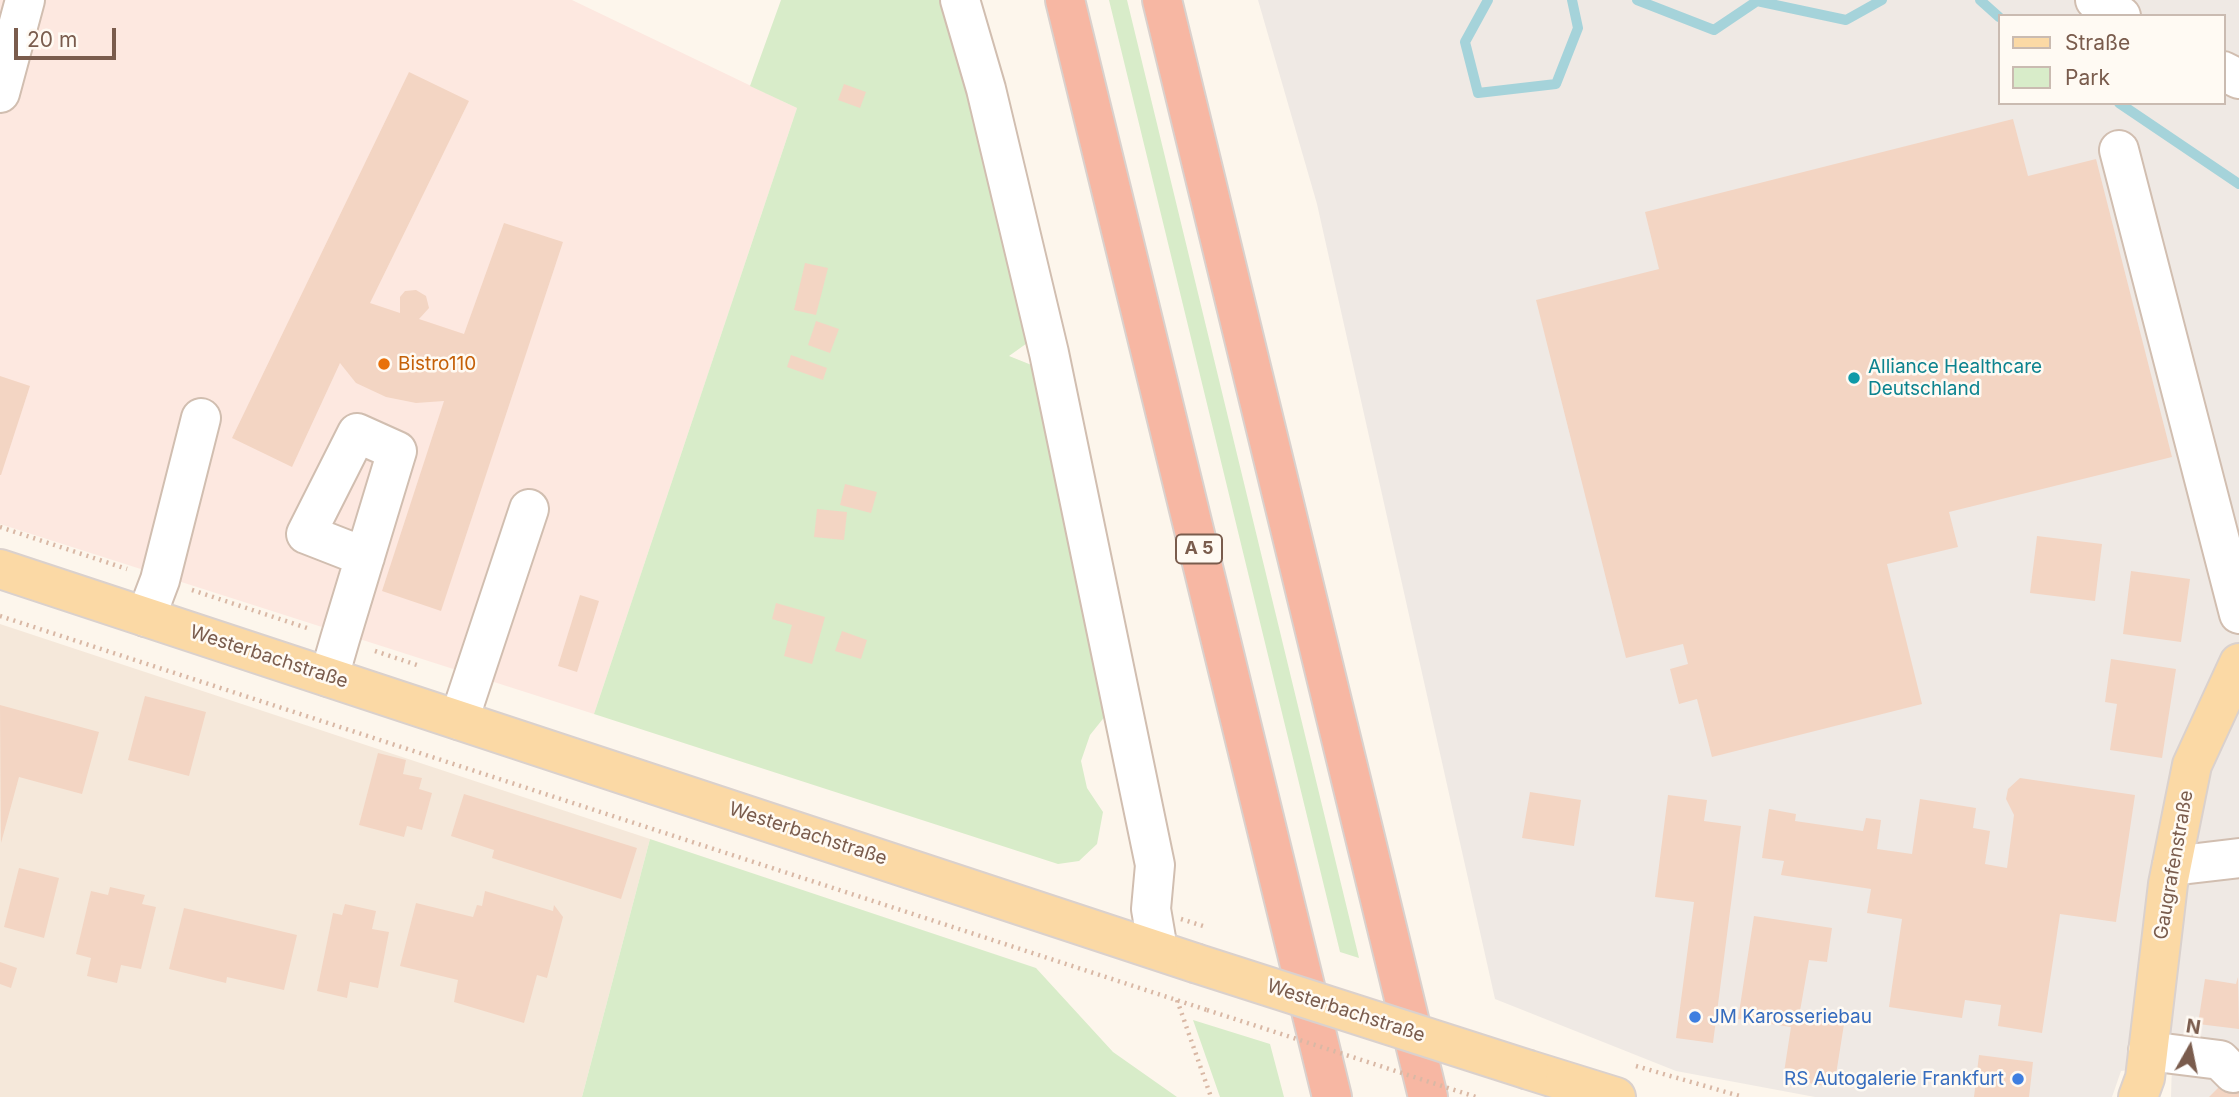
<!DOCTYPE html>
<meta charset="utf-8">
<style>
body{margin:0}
#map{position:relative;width:2239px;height:1097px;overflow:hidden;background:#fdf6ec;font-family:Inter,sans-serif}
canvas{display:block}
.legend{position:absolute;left:1998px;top:14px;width:228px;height:91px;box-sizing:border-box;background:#fffaf3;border:2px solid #cabbb1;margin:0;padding:9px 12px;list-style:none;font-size:21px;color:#7a5c4d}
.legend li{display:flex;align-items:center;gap:14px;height:35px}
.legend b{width:35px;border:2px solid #cabbb1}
.north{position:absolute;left:2155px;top:1013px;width:70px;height:70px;-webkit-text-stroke:5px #fffaf3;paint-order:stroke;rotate:9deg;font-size:19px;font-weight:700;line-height:28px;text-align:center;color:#7a5c4d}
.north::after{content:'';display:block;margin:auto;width:24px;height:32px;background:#7a5c4d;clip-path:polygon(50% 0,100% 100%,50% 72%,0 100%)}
.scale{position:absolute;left:14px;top:28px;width:102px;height:32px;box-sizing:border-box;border:4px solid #7a5c4d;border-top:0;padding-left:9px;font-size:21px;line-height:24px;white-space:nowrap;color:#7a5c4d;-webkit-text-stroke:5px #fffaf3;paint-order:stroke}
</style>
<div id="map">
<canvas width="2239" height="1097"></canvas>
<ul class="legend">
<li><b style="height:9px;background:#fbd9a5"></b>Straße</li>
<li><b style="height:19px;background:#d8ecc9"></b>Park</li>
</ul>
<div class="north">N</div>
<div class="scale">20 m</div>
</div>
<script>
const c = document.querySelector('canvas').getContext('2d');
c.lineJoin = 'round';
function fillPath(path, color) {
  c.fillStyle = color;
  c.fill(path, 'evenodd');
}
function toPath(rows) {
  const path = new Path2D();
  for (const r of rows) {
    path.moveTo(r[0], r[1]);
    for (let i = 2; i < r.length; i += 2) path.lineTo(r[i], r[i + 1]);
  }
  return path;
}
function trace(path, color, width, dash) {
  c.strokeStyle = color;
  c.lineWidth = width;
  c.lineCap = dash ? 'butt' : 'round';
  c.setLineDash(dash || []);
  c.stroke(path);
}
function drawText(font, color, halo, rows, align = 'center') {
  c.font = font + ' Inter,sans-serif';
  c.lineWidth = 5;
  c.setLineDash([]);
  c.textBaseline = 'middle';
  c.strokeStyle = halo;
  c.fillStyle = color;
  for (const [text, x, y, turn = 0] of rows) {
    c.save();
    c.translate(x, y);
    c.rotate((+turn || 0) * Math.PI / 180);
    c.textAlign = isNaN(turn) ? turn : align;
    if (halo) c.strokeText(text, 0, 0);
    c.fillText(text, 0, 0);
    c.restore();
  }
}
fillPath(toPath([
 [0,624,650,839,582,1097,0,1097]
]), '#f5e8da');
fillPath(toPath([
 [0,0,572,0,797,108,594,714,0,524]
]), '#fde8e0');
fillPath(toPath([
 [1258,0,2239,0,2239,1097,2171,1097,2172,1064,2121,1071,2112,1097,1815,1097,1676,1071,1495,999,1317,204],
 [1999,16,2223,16,2223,103,1999,103]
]), '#efe9e4');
fillPath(toPath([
 [781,0,949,0,1030,341,1009,356,1044,370,1114,705,1090,735,1081,761,1087,788,1103,812,1097,844,1079,861,1058,864,594,714,797,108,750,86],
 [1109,0,1127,0,1359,958,1340,952],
 [650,839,1036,968,1113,1052,1177,1097,582,1097],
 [1193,1020,1270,1044,1284,1097,1220,1097]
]), '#d8ecc9');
trace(toPath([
 [1488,0,1465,42,1478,93,1556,84,1578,28,1572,0],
 [1637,0,1714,30,1757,1,1846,20,1882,0],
 [1980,0,1999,17],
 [2119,103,2239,184]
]), '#a5d3da', 10);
fillPath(toPath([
 [409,72,469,101,370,303,400,313,400,297,405,291,416,290,426,296,429,308,419,319,464,334,504,223,563,242,441,611,382,591,444,401,416,403,386,397,356,383,340,363,292,467,232,438],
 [844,84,866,92,860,108,838,100],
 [2013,119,2028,176,2096,159,2172,457,1949,512,1958,547,1887,564,1922,704,1712,757,1697,699,1679,704,1670,669,1688,664,1683,644,1626,658,1536,300,1659,269,1645,212],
 [805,263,828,268,816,315,794,310],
 [816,321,839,329,830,353,808,345],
 [791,355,827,368,823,380,787,367],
 [0,376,30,386,1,475,0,475],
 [845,484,877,492,871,513,840,505],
 [817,509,847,512,844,540,814,537],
 [2037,536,2102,544,2095,601,2030,593],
 [2131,571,2190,579,2181,642,2123,634],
 [580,595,599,601,577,672,558,666],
 [776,603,825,617,812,664,784,656,792,625,772,619],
 [842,631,867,640,861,659,835,651],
 [2111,659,2176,669,2162,758,2110,750,2117,704,2105,702],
 [145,696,206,712,189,776,128,760],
 [0,705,99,732,82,794,19,777,1,843],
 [378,753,406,760,403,774,422,778,419,789,432,793,422,830,407,826,404,837,359,825],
 [2020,778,2135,795,2116,922,2060,914,2042,1033,1998,1026,2001,1005,1965,1000,1962,1018,1889,1007,1902,919,1867,913,1871,889,1781,875,1784,861,1762,858,1769,809,1796,814,1795,821,1863,831,1866,818,1881,820,1877,849,1912,854,1920,799,1976,808,1973,828,1990,831,1985,864,2007,868,2014,815,2006,799,2008,789],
 [1530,792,1581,800,1574,846,1522,838],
 [464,794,637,848,621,899,492,858,494,850,451,836],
 [1668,795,1707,800,1704,821,1741,826,1713,1043,1676,1038,1694,902,1655,897],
 [19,868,59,878,44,938,4,927],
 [110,887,145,895,142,904,156,907,141,969,121,965,117,983,87,976,91,958,76,954,91,891,108,895],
 [485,891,553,911,554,905,563,917,547,978,537,975,524,1023,454,1002,458,980,400,966,416,903,473,917,477,905,482,906],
 [345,904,376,911,372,929,389,932,378,988,350,982,347,998,317,991,333,913,342,915],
 [184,908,297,935,284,990,227,977,226,983,169,969],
 [1754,916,1832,928,1827,962,1809,960,1800,1011,1845,1018,1834,1087,1783,1079,1791,1027,1738,1019],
 [0,962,17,968,11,988,0,984],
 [2238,977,2239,1029,2198,1024,2205,979,2236,984],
 [1979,1055,2033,1062,2029,1097,1974,1097],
 [2239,1067,2239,1097,2209,1097]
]), '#f3d5c3');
const minor = toPath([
 [960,0,986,89,1049,353,1155,865,1151,909,1158,950],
 [2095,0,2121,16],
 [2223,71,2239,79],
 [0,93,25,0],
 [2119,150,2239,614],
 [146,617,160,580,201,418],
 [329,677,340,639,397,451,357,433,306,534,365,557],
 [459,720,529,509],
 [2172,866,2239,858],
 [2148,1051,2220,1060,2233,1073]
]);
const major = toPath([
 [0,569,1195,963],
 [1529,1070,1616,1097],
 [2138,1097,2145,1078,2168,884,2192,765,2239,663]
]);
const highway = toPath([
 [1065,0,1332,1097],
 [1162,0,1428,1097]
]);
trace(minor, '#d1beb0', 42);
trace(major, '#dad1cd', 42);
trace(highway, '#dad1cd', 42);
trace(toPath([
 [0,527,127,569],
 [192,590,307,628],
 [0,616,1207,1010],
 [375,651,420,666],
 [1177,1000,1211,1097],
 [1636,1066,1743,1097]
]), '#d9b8a5', 4.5, [2, 5]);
trace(minor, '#fff', 38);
trace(major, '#fbd9a5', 38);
trace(highway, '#f7b7a3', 38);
const majorBridge = toPath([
 [1195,963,1529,1070]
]);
trace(majorBridge, '#dad1cd', 42, []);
trace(toPath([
 [1181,919,1203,926],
 [1207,1010,1476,1097]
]), '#d9b8a5', 4.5, [2, 5]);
trace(majorBridge, '#fbd9a5', 38);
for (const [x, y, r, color] of [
 [384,364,7,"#e8710a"],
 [1854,378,7,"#0f9aa8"],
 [1695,1017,7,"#3f7fe0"],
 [2018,1079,7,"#3f7fe0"]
]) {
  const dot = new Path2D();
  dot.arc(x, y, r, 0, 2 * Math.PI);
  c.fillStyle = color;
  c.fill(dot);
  trace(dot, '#fffaf3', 2.5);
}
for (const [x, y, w] of [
 [1199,549,46]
]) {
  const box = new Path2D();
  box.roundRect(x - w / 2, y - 14.5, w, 29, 5);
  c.fillStyle = '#fffaf3';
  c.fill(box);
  trace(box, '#7a5c4d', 2);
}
drawText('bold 18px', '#7a5c4d', null, [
 ["A 5",1199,549]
]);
drawText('19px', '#c56008', '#fffaf3', [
 ["Bistro110",398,364]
], 'left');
drawText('19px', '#0d838f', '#fffaf3', [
 ["Alliance Healthcare",1868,367],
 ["Deutschland",1868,389]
], 'left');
drawText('19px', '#7a5c4d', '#fffaf3', [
 ["Westerbachstraße",269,657,18],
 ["Westerbachstraße",808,834,18],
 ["Gaugrafenstraße",2174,865,-80],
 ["Westerbachstraße",1346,1011,18]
]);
drawText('19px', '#366cbe', '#fffaf3', [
 ["JM Karosseriebau",1709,1017],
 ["RS Autogalerie Frankfurt",2004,1079,"right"]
], 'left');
</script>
